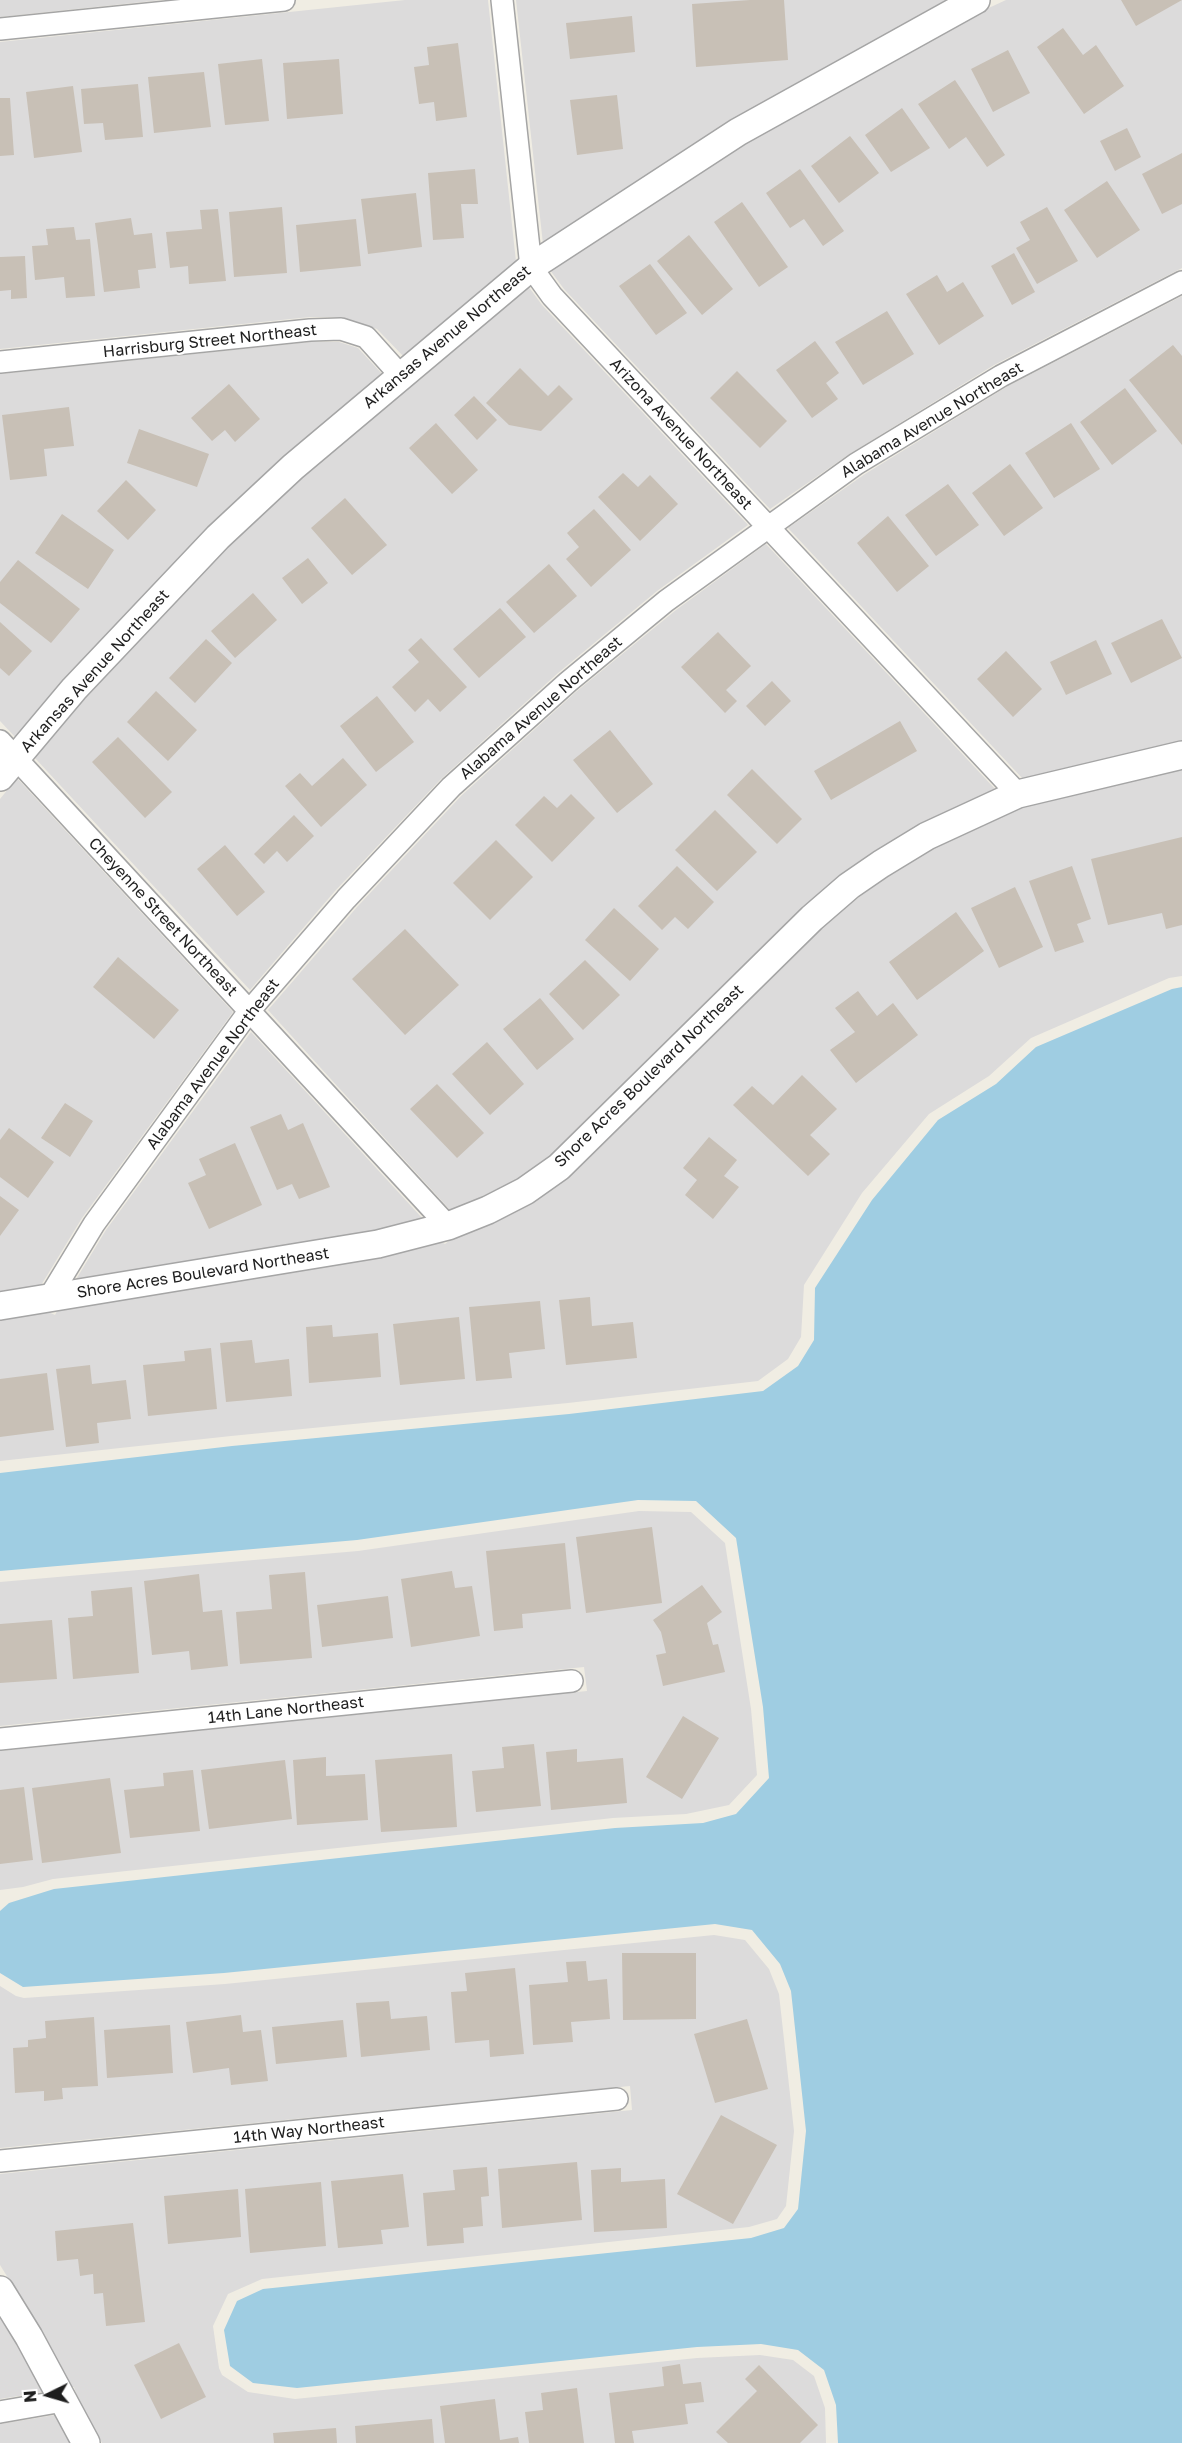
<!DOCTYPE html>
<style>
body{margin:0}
#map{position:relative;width:1182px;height:2443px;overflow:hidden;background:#f0ede3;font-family:"Golos Text",sans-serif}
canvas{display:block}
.north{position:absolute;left:18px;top:2365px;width:60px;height:60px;-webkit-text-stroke:4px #fff;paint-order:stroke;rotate:265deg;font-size:16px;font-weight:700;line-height:24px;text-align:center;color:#1e1e1e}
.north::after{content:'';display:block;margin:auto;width:21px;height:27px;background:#1e1e1e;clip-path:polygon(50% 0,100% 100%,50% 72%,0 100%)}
</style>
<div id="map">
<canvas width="1182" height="2443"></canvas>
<div class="north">N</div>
</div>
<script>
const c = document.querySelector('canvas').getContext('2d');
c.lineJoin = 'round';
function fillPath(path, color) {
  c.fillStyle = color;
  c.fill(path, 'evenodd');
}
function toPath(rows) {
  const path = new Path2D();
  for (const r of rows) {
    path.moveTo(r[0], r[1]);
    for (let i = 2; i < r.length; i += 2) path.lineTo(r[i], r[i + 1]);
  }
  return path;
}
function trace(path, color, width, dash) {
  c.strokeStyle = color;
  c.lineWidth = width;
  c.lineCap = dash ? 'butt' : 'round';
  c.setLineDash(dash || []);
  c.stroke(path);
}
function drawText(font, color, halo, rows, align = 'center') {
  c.font = font + ' "Golos Text",sans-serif';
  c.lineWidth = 4.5;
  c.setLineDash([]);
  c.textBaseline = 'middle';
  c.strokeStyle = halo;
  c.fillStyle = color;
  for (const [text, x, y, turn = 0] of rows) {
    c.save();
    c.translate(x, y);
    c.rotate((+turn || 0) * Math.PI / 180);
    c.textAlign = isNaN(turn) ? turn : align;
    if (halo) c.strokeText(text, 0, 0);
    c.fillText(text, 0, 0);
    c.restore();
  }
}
fillPath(toPath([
 [0,0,162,0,0,17],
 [405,0,488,0,516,262,404,357,377,329,341,317,310,317,0,349,0,42],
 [516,0,948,0,731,122,543,244],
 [1006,0,1182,0,1182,268,994,365,848,455,770,509,564,289,550,270,746,143,967,18],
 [528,286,542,305,748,525,657,591,558,673,441,779,335,891,250,990,34,757,85,697,228,546,303,476,384,406,421,379],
 [1182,296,1182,742,1023,779,788,528,865,474,1008,386],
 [310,342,339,342,358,348,383,375,16,738,0,721,0,374],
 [766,544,995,789,919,825,872,854,802,909,550,1158,517,1180,451,1211,268,1010,357,907,462,795,577,691,676,610],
 [1182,768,1182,976,1169,978,1031,1038,989,1076,929,1114,862,1193,804,1285,801,1337,788,1359,758,1381,568,1403,231,1436,0,1461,0,1319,46,1311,55,1315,58,1309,298,1271,381,1256,439,1241,445,1244,454,1237,464,1235,532,1202,570,1176,822,926,889,874,934,846,1014,809,1016,811,1024,805],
 [17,778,233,1012,82,1218,40,1287,0,1294,0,799],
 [251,1032,423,1219,375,1232,75,1281,106,1230],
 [639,1511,691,1512,725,1543,751,1709,757,1775,729,1805,686,1814,613,1818,53,1879,23,1887,0,1890,0,1751,587,1691,584,1667,0,1726,0,1582,358,1551],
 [714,1935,745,1940,769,1969,779,1994,794,2131,786,2206,777,2219,749,2227,262,2279,228,2294,213,2326,219,2368,222,2375,248,2392,295,2399,697,2358,760,2355,793,2360,814,2376,825,2408,826,2443,102,2443,77,2397,74,2387,71,2387,41,2331,0,2265,0,2174,632,2110,630,2086,0,2148,0,1986,16,1996,24,1998,225,1984],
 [0,2316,16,2343,43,2392,0,2399],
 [55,2415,70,2443,0,2443,0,2424]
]), '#dcdbdb');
fillPath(toPath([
 [1182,987,1182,2443,838,2443,836,2405,824,2370,798,2350,761,2344,697,2347,297,2388,253,2383,230,2366,224,2330,237,2301,263,2289,751,2238,784,2228,798,2209,806,2131,791,1991,780,1964,752,1930,715,1924,224,1973,23,1987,0,1973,0,1911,9,1903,54,1889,615,1828,703,1823,736,1814,769,1778,763,1707,736,1538,696,1501,638,1500,357,1540,0,1571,0,1473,232,1446,569,1414,763,1391,798,1366,814,1340,815,1288,872,1200,938,1120,996,1084,1036,1047,1172,989]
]), '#9fcde2');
fillPath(toPath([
 [750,0,784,0,788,60,696,67,692,4],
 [1121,0,1182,0,1136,26],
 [632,16,635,52,570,59,566,23],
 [1063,28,1083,55,1096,45,1124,86,1084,114,1037,47],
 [458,43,467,117,436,121,434,102,419,104,414,67,429,65,427,47],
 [1008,50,1030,93,993,112,971,69],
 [262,59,269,121,225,125,218,64],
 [339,59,343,114,287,119,283,63],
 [204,72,211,127,154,133,148,77],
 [955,80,1005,155,987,167,966,137,949,149,918,104],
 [138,84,143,137,105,140,103,123,84,124,81,89],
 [73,86,82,152,34,158,26,92],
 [617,95,623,149,577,155,570,100],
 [0,98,10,98,14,155,0,156],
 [902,108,930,148,891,172,865,135],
 [1127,128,1141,157,1115,171,1100,141],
 [850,136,879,173,839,203,811,166],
 [1182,153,1182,204,1162,214,1142,174],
 [475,169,478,204,461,204,464,238,433,240,428,173],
 [800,169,844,231,823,246,804,219,790,228,766,193],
 [1107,181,1140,230,1097,258,1064,210],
 [416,193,422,247,368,254,361,199],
 [742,202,788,267,759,287,714,222],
 [282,207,287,273,234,277,229,212],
 [1047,207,1078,261,1037,284,1016,248,1030,240,1020,222],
 [218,209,226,281,189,284,188,266,170,268,166,232,202,229,200,210],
 [131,218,134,235,152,233,156,268,138,270,140,288,104,292,95,223],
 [356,219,361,266,300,272,296,225],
 [74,227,76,240,90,239,95,296,66,298,64,277,35,280,32,246,48,245,46,229],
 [689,235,733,289,702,315,657,261],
 [1014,253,1035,292,1012,305,991,266],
 [25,256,27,298,11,299,11,290,0,291,0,257],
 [650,264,687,313,656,335,619,286],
 [937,275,947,292,963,282,984,316,939,345,906,294],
 [887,311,914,354,863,385,835,342],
 [815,341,839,373,826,383,838,399,812,418,776,370],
 [1173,345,1182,356,1182,445,1129,380],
 [520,368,548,396,559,385,573,399,541,431,509,425,486,403],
 [737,371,787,421,760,448,710,398],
 [229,384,260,419,235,442,225,430,212,441,191,418],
 [1125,388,1157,431,1112,465,1080,422],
 [474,396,497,420,477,440,454,415],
 [69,407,74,446,44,449,47,476,10,480,2,415],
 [436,423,478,470,452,494,409,448],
 [1071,423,1100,469,1054,498,1025,453],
 [139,429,209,454,197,487,127,463],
 [1010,464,1043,508,1004,536,972,493],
 [623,473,638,487,650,475,678,504,640,541,598,497],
 [126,480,156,510,128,540,97,511],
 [948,484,979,525,936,556,905,515],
 [345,498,387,545,352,575,311,528],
 [594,509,631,550,591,587,566,559,579,547,567,533],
 [62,514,114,550,88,589,35,553],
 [888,516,929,566,897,592,857,543],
 [308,558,328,583,302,604,282,578],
 [18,560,80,609,51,643,0,603,0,582],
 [549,564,577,596,534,633,506,602],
 [253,593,277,620,235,658,211,631],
 [500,608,526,637,479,678,453,649],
 [1162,619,1182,658,1131,683,1111,643],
 [0,622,32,651,9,676,0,668],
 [718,632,751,666,726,690,737,701,725,713,681,667],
 [421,638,467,687,440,712,428,699,415,712,392,687,419,662,408,650],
 [206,639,232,663,195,703,169,678],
 [1096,640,1112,674,1066,695,1050,662],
 [1006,651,1042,689,1013,717,977,679],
 [772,681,791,701,765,726,746,706],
 [156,691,197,730,168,761,127,722],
 [377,696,414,742,376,772,340,726],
 [900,721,917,751,831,800,814,771],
 [610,730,653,784,617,813,573,760],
 [118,737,172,792,145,818,92,762],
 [343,758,367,785,321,827,285,786,300,773,312,786],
 [752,769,802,819,777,844,727,795],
 [571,794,595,818,552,862,515,825,544,796,557,808],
 [715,810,757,852,717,891,675,850],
 [294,815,314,836,287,862,277,851,264,864,254,854],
 [1182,837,1182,925,1166,929,1162,913,1108,925,1091,859],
 [496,840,533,877,490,920,453,883],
 [225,845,265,892,237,916,197,869],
 [677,866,714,902,688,929,675,917,662,930,638,906],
 [1072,866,1091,919,1077,924,1084,942,1055,952,1029,881],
 [1015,887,1043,947,999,968,971,908],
 [614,908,659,949,630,981,585,940],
 [956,912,984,951,917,1000,889,962],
 [405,929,459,985,405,1035,352,979],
 [118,957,179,1010,154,1039,93,987],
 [585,960,620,995,583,1030,549,994],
 [858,991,877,1016,893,1003,918,1035,856,1083,830,1050,855,1032,835,1008],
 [540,998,574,1039,537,1070,503,1029],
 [487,1042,524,1084,490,1115,452,1074],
 [802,1075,837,1109,810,1135,830,1154,808,1176,733,1105,752,1086,773,1105],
 [437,1084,484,1133,457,1158,410,1109],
 [65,1103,93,1121,70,1157,41,1138],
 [281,1114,288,1130,303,1123,330,1187,299,1199,292,1184,277,1190,250,1127],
 [9,1128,54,1162,28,1198,0,1177,0,1140],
 [709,1137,737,1160,724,1176,739,1187,713,1219,685,1195,697,1180,683,1168],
 [235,1143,262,1205,209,1229,188,1183,206,1175,199,1159],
 [0,1196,19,1210,0,1236],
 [590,1297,592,1326,633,1322,637,1358,566,1365,559,1300],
 [540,1301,545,1349,509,1353,512,1378,476,1381,469,1307],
 [459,1317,465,1379,400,1385,393,1324],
 [332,1325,333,1337,378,1333,381,1377,309,1383,306,1327],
 [252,1340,255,1363,289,1359,292,1396,226,1402,220,1343],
 [211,1348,217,1409,148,1416,143,1365,185,1361,184,1351],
 [90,1365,92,1384,126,1380,131,1419,97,1423,99,1443,66,1447,56,1369],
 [47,1373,54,1430,0,1437,0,1379],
 [652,1527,662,1603,586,1613,576,1537],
 [565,1543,571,1609,522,1614,523,1628,494,1631,486,1551],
 [452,1571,455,1588,472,1586,480,1636,411,1647,401,1579],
 [305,1572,312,1658,240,1664,236,1612,272,1609,269,1575],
 [199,1574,203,1612,222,1610,228,1666,191,1670,189,1651,152,1655,144,1581],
 [702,1585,722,1612,707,1623,713,1645,718,1644,725,1672,663,1686,656,1655,666,1653,661,1632,653,1620],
 [132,1587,139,1673,73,1679,68,1618,93,1616,91,1591],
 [388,1596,393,1638,322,1647,317,1605],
 [52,1620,57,1679,0,1683,0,1624],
 [683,1716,719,1738,682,1799,646,1777],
 [534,1744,541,1806,476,1812,472,1771,504,1768,502,1747],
 [577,1749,577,1762,623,1758,627,1803,551,1810,546,1752],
 [452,1754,457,1827,381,1832,375,1760],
 [326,1757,326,1776,365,1774,368,1820,297,1825,293,1760],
 [285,1760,292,1819,209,1829,201,1770],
 [193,1770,200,1831,130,1838,124,1790,164,1786,163,1773],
 [110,1778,121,1853,42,1863,32,1788],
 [24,1787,33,1860,0,1864,0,1790],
 [622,1953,696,1953,696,2019,623,2020],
 [586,1961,588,1981,607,1979,610,2019,571,2022,573,2042,533,2045,529,1985,568,1982,566,1962],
 [515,1968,524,2054,490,2057,489,2040,455,2043,451,1992,467,1991,465,1973],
 [389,2001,391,2019,427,2016,430,2050,361,2057,356,2003],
 [241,2015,243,2032,261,2030,268,2081,231,2085,229,2068,193,2073,186,2022],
 [94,2017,98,2086,62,2088,63,2099,44,2101,44,2091,15,2093,13,2048,28,2047,28,2040,46,2038,45,2021],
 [747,2019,768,2089,715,2103,694,2034],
 [343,2020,347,2057,276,2064,272,2027],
 [170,2025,173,2073,107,2078,104,2030],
 [721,2115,777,2145,733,2224,677,2194],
 [577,2162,582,2220,502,2228,498,2169],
 [487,2167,489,2196,481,2197,483,2226,463,2228,464,2243,427,2246,423,2193,455,2190,453,2170],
 [621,2168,621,2182,665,2179,667,2228,594,2232,591,2170],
 [403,2174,409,2227,381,2230,383,2244,338,2248,331,2181],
 [321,2182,326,2246,250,2253,245,2189],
 [238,2189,241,2237,168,2244,164,2196],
 [133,2223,145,2322,106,2326,103,2293,94,2294,93,2274,80,2276,78,2259,57,2261,55,2231],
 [179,2343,206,2397,161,2419,134,2365],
 [680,2364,683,2384,701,2382,704,2402,685,2404,688,2424,632,2431,634,2443,615,2443,609,2393,664,2386,662,2367],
 [759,2365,818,2425,800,2443,728,2443,716,2432,757,2391,745,2379],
 [577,2388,584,2443,529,2443,525,2412,543,2410,541,2393],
 [495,2399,500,2440,518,2437,519,2443,445,2443,440,2406],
 [432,2419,434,2443,356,2443,355,2426],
 [336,2428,337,2443,274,2443,273,2433]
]), '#c8c0b6');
const minor = toPath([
 [502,0,531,267,552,296,1018,794],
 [0,29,284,0],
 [0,362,310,330,341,329,366,337,401,376],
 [0,741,448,1226],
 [49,1298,94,1224,250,1010,346,899,451,787,568,682,666,601,856,464,1001,376,1182,282],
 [0,1739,572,1681],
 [0,2161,617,2099],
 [0,2412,63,2401]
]);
const tertiary = toPath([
 [0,777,74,689,218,537,293,467,531,267,738,132,976,0],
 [0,1306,378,1244,448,1226,488,1210,525,1191,559,1167,812,918,849,886,881,864,927,836,1018,794,1182,755],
 [0,2290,29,2337,86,2443]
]);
trace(minor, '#a5a5a5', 24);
trace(tertiary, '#a5a5a5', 30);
trace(minor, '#fff', 21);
trace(tertiary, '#fff', 27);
drawText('16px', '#1e1e1e', '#fff', [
 ["Arkansas Avenue Northeast",447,337,-40],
 ["Harrisburg Street Northeast",210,341,-6],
 ["Alabama Avenue Northeast",932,420,-31],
 ["Arizona Avenue Northeast",681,434,47],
 ["Arkansas Avenue Northeast",95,671,-48],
 ["Alabama Avenue Northeast",541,708,-41],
 ["Cheyenne Street Northeast",163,917,47],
 ["Alabama Avenue Northeast",213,1064,-53],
 ["Shore Acres Boulevard Northeast",649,1076,-44],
 ["Shore Acres Boulevard Northeast",203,1273,-9],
 ["14th Lane Northeast",286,1710,-6],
 ["14th Way Northeast",309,2130,-6]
]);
</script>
